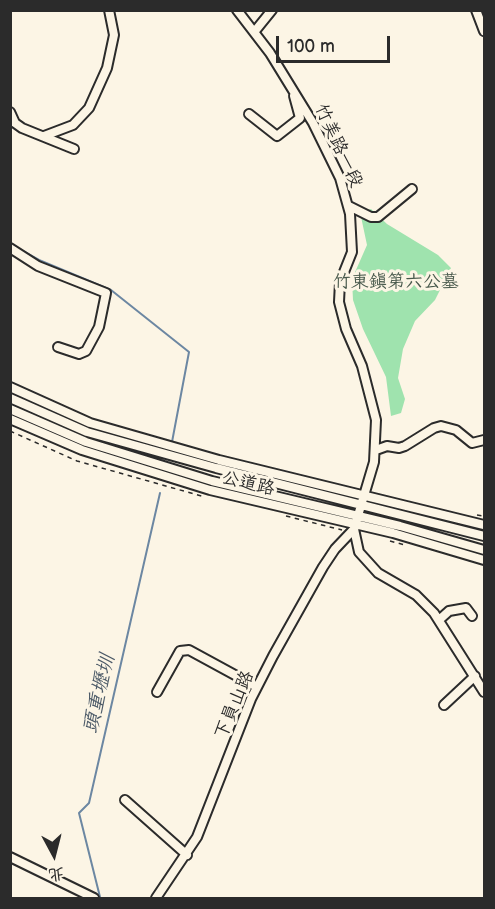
<!DOCTYPE html>
<meta charset="utf-8">
<style>
body{margin:0}
#map{position:relative;width:495px;height:909px;overflow:hidden;background:#fcf5e5;font-family:"Balsamiq Sans","LXGW WenKai TC",sans-serif}
canvas{display:block}
.frame{position:absolute;inset:0;border:12px solid #2b2b2b;pointer-events:none}
.north{position:absolute;left:24px;top:825px;width:60px;height:60px;-webkit-text-stroke:4px #fcf5e5;paint-order:stroke;rotate:173deg;font-size:16px;font-weight:700;line-height:24px;text-align:center;color:#2b2b2b}
.north::after{content:'';display:block;margin:auto;width:21px;height:27px;background:#2b2b2b;clip-path:polygon(50% 0,100% 100%,50% 72%,0 100%)}
.scale{position:absolute;left:276px;top:36px;width:114px;height:27px;box-sizing:border-box;border:3px solid #2b2b2b;border-top:0;padding-left:8px;font-size:18px;line-height:21px;white-space:nowrap;color:#2b2b2b;-webkit-text-stroke:4px #fcf5e5;paint-order:stroke}
</style>
<div id="map">
<canvas width="495" height="909"></canvas>
<div class="frame"></div>
<div class="north">北</div>
<div class="scale">100 m</div>
</div>
<script>
const c = document.querySelector('canvas').getContext('2d');
c.lineJoin = 'round';
function fillPath(path, color) {
  c.fillStyle = color;
  c.fill(path, 'evenodd');
}
function toPath(rows) {
  const path = new Path2D();
  for (const r of rows) {
    path.moveTo(r[0], r[1]);
    for (let i = 2; i < r.length; i += 2) path.lineTo(r[i], r[i + 1]);
  }
  return path;
}
function trace(path, color, width, dash) {
  c.strokeStyle = color;
  c.lineWidth = width;
  c.lineCap = dash ? 'butt' : 'round';
  c.setLineDash(dash || []);
  c.stroke(path);
}
function drawText(font, color, halo, rows, align = 'center') {
  c.font = font + ' "Balsamiq Sans","LXGW WenKai TC",sans-serif';
  c.lineWidth = 6;
  c.setLineDash([]);
  c.textBaseline = 'middle';
  c.strokeStyle = halo;
  c.fillStyle = color;
  for (const [text, x, y, turn = 0] of rows) {
    c.save();
    c.translate(x, y);
    c.rotate((+turn || 0) * Math.PI / 180);
    c.textAlign = isNaN(turn) ? turn : align;
    if (halo) c.strokeText(text, 0, 0);
    c.fillText(text, 0, 0);
    c.restore();
  }
}
fillPath(toPath([
 [371,209,387,224,438,255,451,268,435,300,415,321,403,349,398,378,405,399,401,413,391,416,386,377,363,329,353,300,352,279,367,245,360,212]
]), '#9fe3ae');
trace(toPath([
 [10,244,39,260,111,290,189,352,172,442],
 [100,897,79,813,89,803,160,493]
]), '#6c87a2', 2);
const minor = toPath([
 [237,10,270,53,313,123,340,178,350,214,352,252,340,282,339,302,346,329,362,366,376,420,374,462,354,529,359,552,378,573,416,595,434,613,484,692],
 [476,10,484,31],
 [255,31,272,10],
 [10,112,15,123,22,128,74,149],
 [249,114,277,136,300,118,294,96],
 [44,136,73,125,89,108,107,68,114,35,109,10],
 [349,206,371,217,378,217,412,189],
 [10,248,38,266,106,293,99,327,86,351,79,354,58,347],
 [10,387,90,423,219,460,484,525],
 [10,398,87,432,216,468,484,536],
 [10,409,86,442,212,481,400,526,484,550],
 [10,419,82,450,210,490,393,533,484,560],
 [376,450,387,446,399,448,405,446,434,428,441,426,456,430,472,443,484,440],
 [439,620,449,611,466,608,472,616],
 [157,692,180,651,189,650,257,687],
 [444,705,475,676],
 [125,800,187,855],
 [10,857,94,898],
 [156,898,197,837,251,699,273,656,323,567,335,549,354,529]
]);
trace(minor, '#2b2b2b', 12);
trace(toPath([
 [10,431,77,461,205,497],
 [477,515,484,516],
 [286,516,342,530],
 [390,541,405,545]
]), '#2b2b2b', 1.5, [4.5, 4.5]);
trace(minor, '#fcf5e5', 8);
drawText('18px', '#2b2b2b', '#fcf5e5', [
 ["竹美路一段",338,146,65],
 ["公道路",248,484,13],
 ["下員山路",235,705,-67]
]);
drawText('18px', '#48594c', '#fcf5e5', [
 ["竹東鎮第六公墓",396,282]
]);
drawText('italic 20px', '#4b5967', '#fcf5e5', [
 ["頭重壢圳",100,694,-77]
]);
</script>
